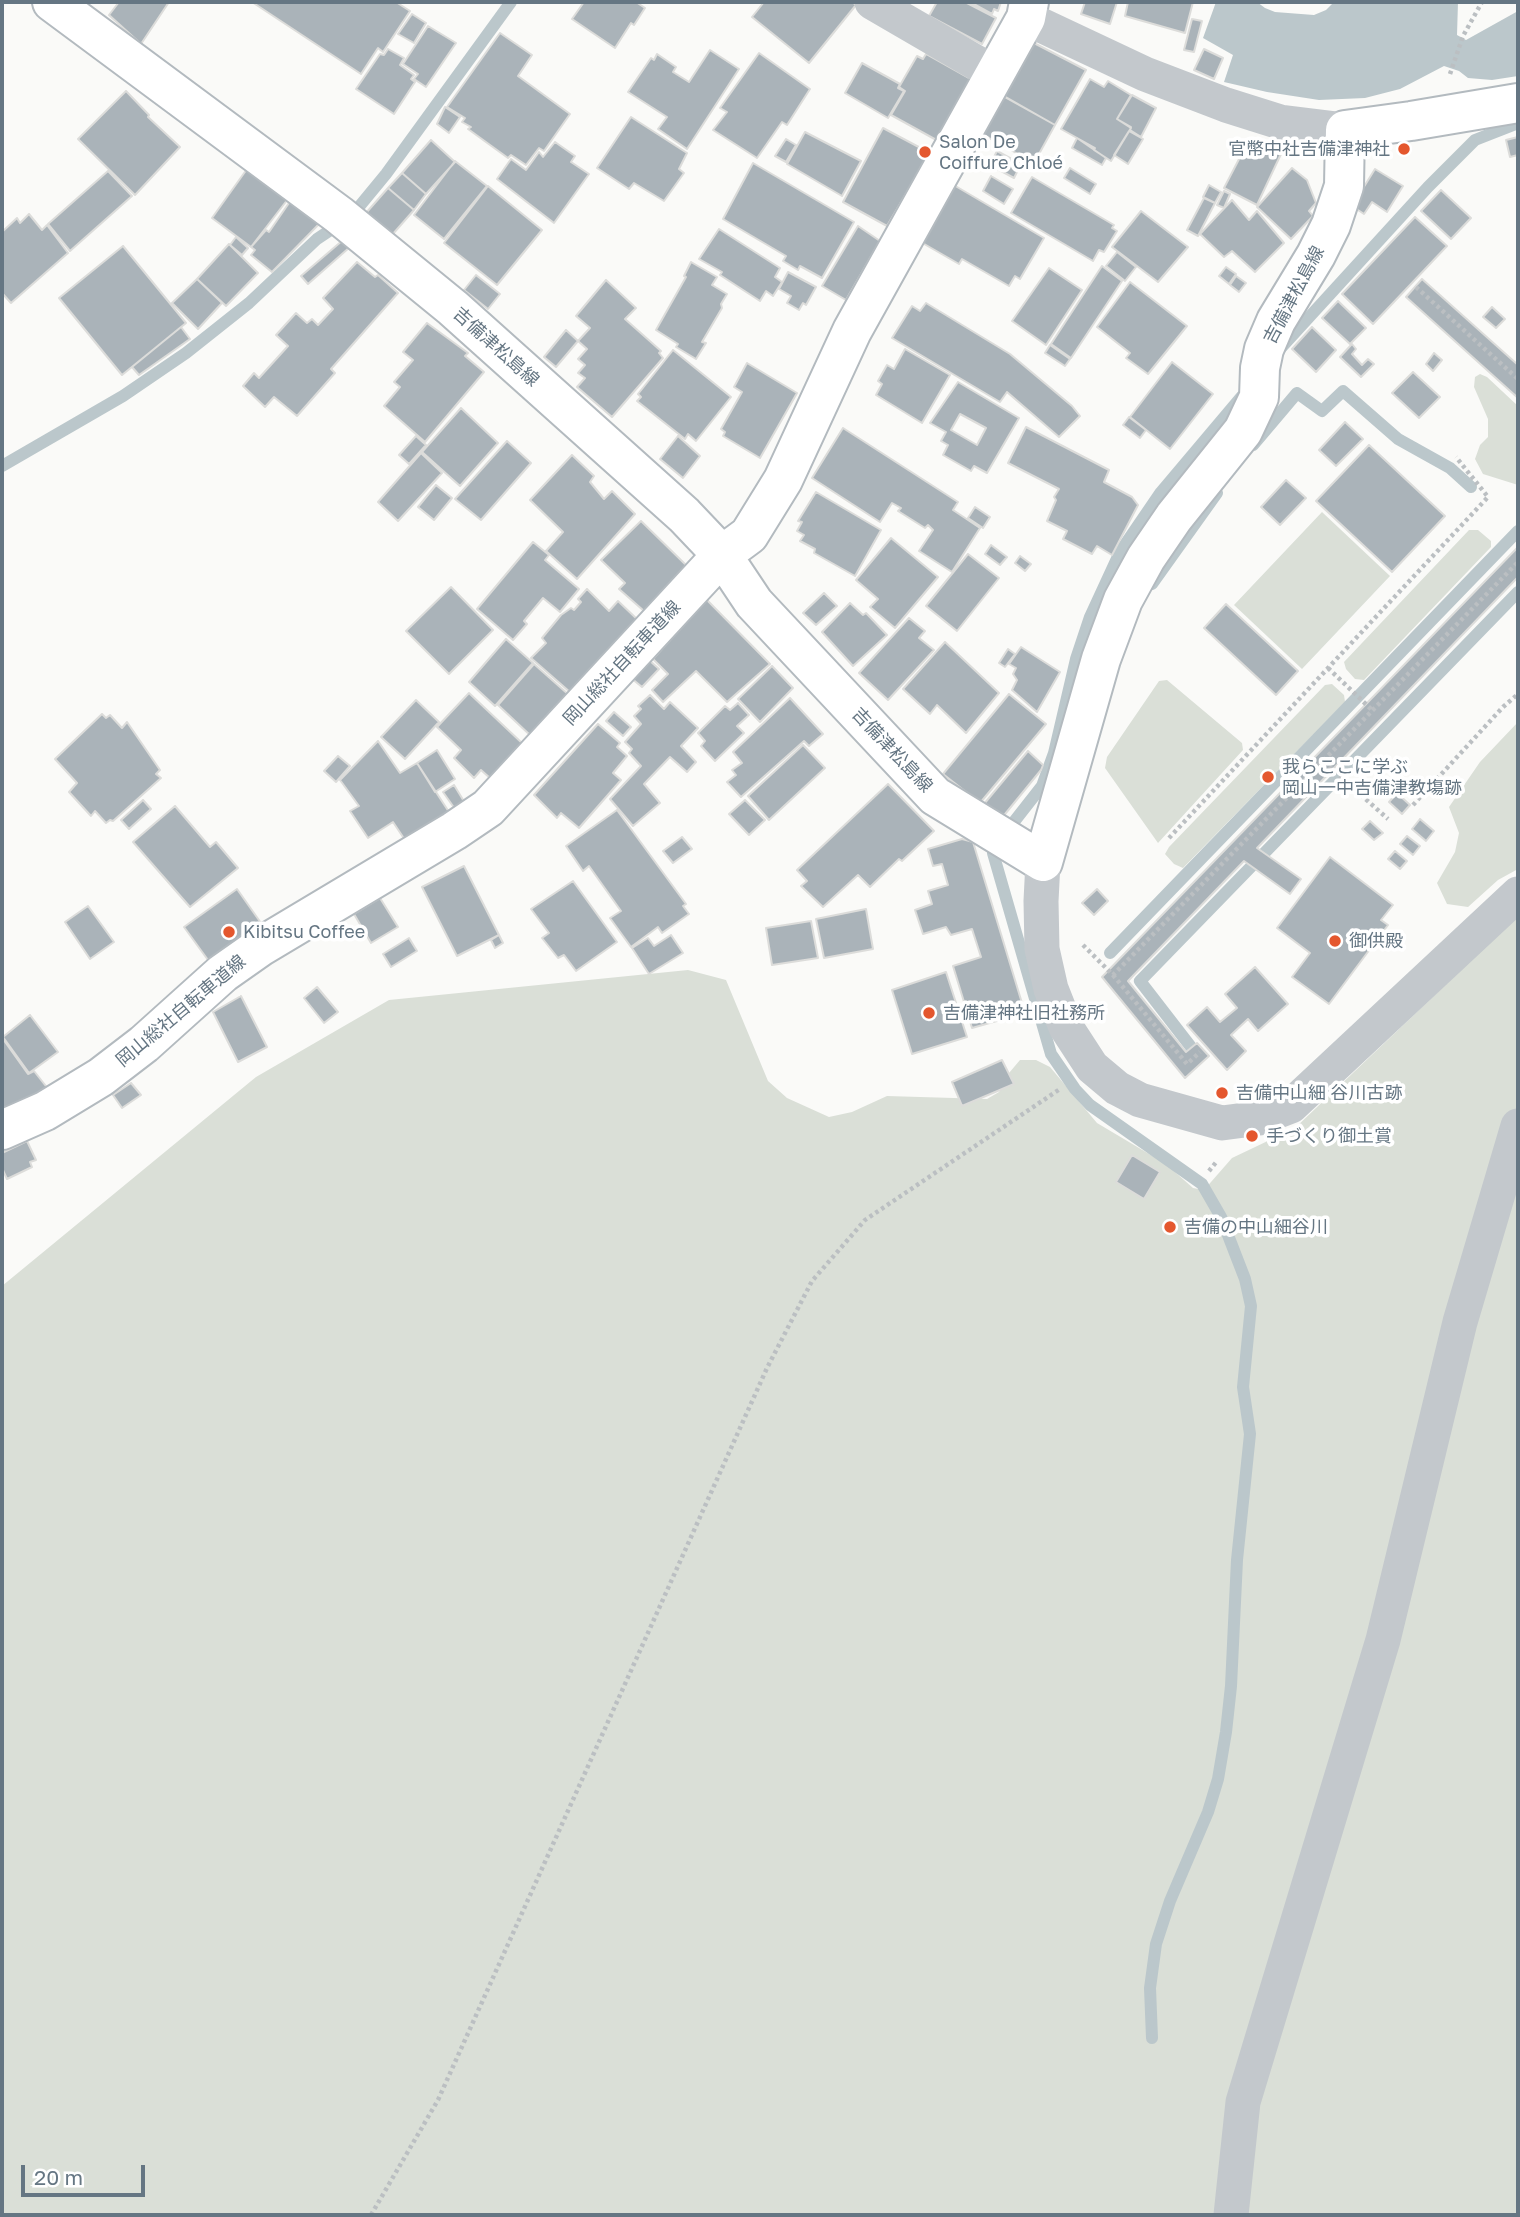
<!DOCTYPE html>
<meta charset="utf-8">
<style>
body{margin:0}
#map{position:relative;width:1520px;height:2217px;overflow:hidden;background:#fafaf8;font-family:"Golos Text",sans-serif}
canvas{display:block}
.frame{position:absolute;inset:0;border:4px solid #657683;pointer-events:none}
.scale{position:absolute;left:21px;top:2165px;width:124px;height:32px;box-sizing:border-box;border:4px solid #657683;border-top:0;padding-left:9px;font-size:21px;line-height:24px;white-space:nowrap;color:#657683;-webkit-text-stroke:5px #fff;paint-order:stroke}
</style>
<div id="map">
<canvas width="1520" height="2217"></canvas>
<div class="frame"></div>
<div class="scale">20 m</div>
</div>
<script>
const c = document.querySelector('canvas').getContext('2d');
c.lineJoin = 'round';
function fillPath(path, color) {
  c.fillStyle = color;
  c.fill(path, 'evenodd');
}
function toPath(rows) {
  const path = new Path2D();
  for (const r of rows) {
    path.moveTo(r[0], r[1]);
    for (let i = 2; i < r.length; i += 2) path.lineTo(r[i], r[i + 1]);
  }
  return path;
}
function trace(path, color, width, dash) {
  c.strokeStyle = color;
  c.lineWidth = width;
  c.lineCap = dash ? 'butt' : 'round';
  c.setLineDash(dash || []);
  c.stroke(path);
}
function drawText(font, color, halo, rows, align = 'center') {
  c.font = font + ' "Golos Text","Noto Sans JP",sans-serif';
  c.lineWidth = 7;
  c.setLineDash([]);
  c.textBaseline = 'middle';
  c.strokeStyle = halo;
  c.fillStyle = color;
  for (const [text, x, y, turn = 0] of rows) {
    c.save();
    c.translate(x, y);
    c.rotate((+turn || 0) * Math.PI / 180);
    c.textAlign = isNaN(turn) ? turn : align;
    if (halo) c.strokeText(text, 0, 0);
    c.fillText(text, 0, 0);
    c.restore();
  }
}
fillPath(toPath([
 [1480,374,1487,377,1518,406,1518,485,1483,474,1475,459,1480,445,1488,437,1488,419,1474,387,1475,377],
 [1322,512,1390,576,1302,669,1234,605],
 [1469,530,1478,530,1491,541,1491,547,1364,680,1355,679,1346,669,1344,662],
 [1167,680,1242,743,1243,750,1158,843,1105,768,1107,757,1159,681],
 [1332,684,1344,695,1345,702,1183,868,1174,864,1165,854,1169,847,1325,685],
 [1518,722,1518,869,1498,880,1468,907,1447,904,1437,883,1455,852,1459,833,1449,807,1480,762],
 [1518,916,1518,2215,2,2215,2,1286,256,1077,389,1000,688,970,726,980,768,1081,787,1098,829,1117,852,1112,887,1096,987,1099,999,1092,1009,1073,1020,1060,1036,1060,1050,1067,1097,1123,1166,1164,1193,1188,1204,1190,1232,1158,1295,1128]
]), '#dadfd7');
fillPath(toPath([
 [1216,2,1257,2,1265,8,1275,12,1314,15,1326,10,1334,2,1458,2,1457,35,1466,40,1518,11,1518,76,1492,80,1468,78,1459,71,1444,66,1400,89,1365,98,1319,100,1267,92,1224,82,1233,55,1203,38]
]), '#bbc7cb');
trace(toPath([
 [358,208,386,174,511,2],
 [1280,349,1428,187,1475,140,1518,123],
 [1253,445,1297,393,1322,411,1343,391,1398,439,1450,468,1471,487],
 [2,466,123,396,186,353,249,303,317,239,335,227],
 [1152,584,1217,493],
 [1013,823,1042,786,1054,753,1076,659,1090,617,1120,552,1161,492,1242,396],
 [993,853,1051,1054,1075,1089,1090,1105,1202,1184,1221,1217,1245,1279,1251,1306,1243,1387,1250,1434,1237,1560,1231,1686,1226,1732,1218,1779,1208,1812,1170,1901,1156,1944,1150,1988,1152,2038],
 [1110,953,1518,531],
 [1191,1047,1140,981,1518,592]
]), '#bbc7cb', 12);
const building = toPath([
 [119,2,169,2,141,44,109,15,119,2],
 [252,2,396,2,410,11,383,52,378,48,361,74,252,2],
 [584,2,636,2,645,8,634,25,631,23,615,48,572,19,584,2],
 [764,2,852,2,856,5,809,63,752,17,764,2],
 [937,2,965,2,996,18,982,44,929,16,937,2],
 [970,2,1001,2,998,11,994,9,992,14,970,2],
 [1085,2,1117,2,1110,24,1081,14,1085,2],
 [1128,2,1193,2,1185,33,1125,16,1128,2],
 [412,14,426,23,414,43,398,34,412,14],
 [1192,19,1202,21,1194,52,1184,50,1192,19],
 [428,26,456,43,426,87,414,79,418,74,403,64,428,26],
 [500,33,532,55,518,76,570,114,544,151,539,148,526,165,511,155,508,158,468,129,471,127,462,122,465,118,447,107,500,33],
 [1032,42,1086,70,1055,125,1001,95,1032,42],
 [388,49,404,58,400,65,414,75,411,79,415,82,394,114,356,89,380,54,384,55,388,49],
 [1204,49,1223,58,1214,79,1194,70,1204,49],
 [710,50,739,69,687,149,658,129,667,117,628,92,651,58,654,60,657,54,676,67,673,72,689,82,710,50],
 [759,53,810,89,787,125,782,122,757,158,713,130,727,112,720,108,759,53],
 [926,54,974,81,940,142,891,115,905,91,899,87,917,56,923,59,926,54],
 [862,63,900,84,898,88,904,91,888,118,845,93,862,63],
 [1090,79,1104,87,1108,81,1131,95,1117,119,1131,128,1111,161,1094,150,1095,148,1061,129,1090,79],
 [126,91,149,115,148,117,180,147,135,195,78,139,126,91],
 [1132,95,1156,108,1141,137,1130,130,1131,127,1117,119,1132,95],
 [1004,96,1055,125,1034,163,982,134,1004,96],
 [445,107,460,117,449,133,437,124,445,107],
 [631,117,687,153,679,169,684,173,664,201,634,183,629,189,597,168,631,117],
 [883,128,930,153,887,226,843,202,883,128],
 [1129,131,1143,139,1128,164,1114,155,1129,131],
 [805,132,861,161,842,196,787,164,805,132],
 [1518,137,1518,155,1510,157,1506,140,1518,137],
 [1077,138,1106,158,1102,165,1072,148,1077,138],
 [1250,138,1281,154,1257,205,1224,188,1250,138],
 [786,139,796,145,786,162,775,156,786,139],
 [431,140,455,162,426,194,402,173,431,140],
 [555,142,575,156,571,162,589,174,554,223,497,179,511,159,526,170,539,152,543,157,555,142],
 [997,151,1021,164,1014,178,990,165,997,151],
 [455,161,487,186,444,239,414,215,455,161],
 [753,163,854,222,822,278,800,266,798,270,783,261,786,256,723,219,753,163],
 [1070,168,1096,184,1090,194,1064,178,1070,168],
 [1292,168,1307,180,1316,203,1309,211,1313,216,1291,239,1257,207,1292,168],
 [247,169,288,199,251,247,212,218,247,169],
 [1375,169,1403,186,1387,212,1372,202,1364,214,1352,206,1375,169],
 [108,171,132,196,70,251,48,224,108,171],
 [402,173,426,194,414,210,388,188,402,173],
 [991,176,1013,189,1004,204,983,191,991,176],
 [1032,177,1114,225,1112,228,1117,231,1104,252,1099,250,1093,261,1011,213,1032,177],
 [952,184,1044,238,1020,279,1015,276,1009,286,962,259,959,264,919,241,952,184],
 [1209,185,1221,192,1215,203,1203,197,1209,185],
 [488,186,542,230,497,285,444,243,488,186],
 [388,188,414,210,392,235,366,213,388,188],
 [1441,190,1471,218,1451,239,1421,211,1441,190],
 [1224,191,1230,194,1224,208,1217,205,1224,191],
 [1204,198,1215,203,1198,236,1187,230,1204,198],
 [291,200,321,222,272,272,251,255,255,250,251,247,266,230,269,232,291,200],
 [1232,200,1249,220,1257,211,1284,243,1255,272,1232,251,1224,257,1200,234,1232,200],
 [1141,211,1188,247,1158,282,1112,247,1141,211],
 [29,214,42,230,47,225,68,253,11,303,2,293,2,232,17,218,20,223,29,214],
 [1415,217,1447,246,1373,324,1342,294,1415,217],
 [858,226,880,241,846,300,822,286,858,226],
 [719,229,780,268,775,277,782,282,773,296,766,291,760,301,720,275,722,272,699,259,719,229],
 [236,237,248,248,242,255,230,245,236,237],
 [343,240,350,247,308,284,301,276,343,240],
 [229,244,258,273,226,306,197,279,229,244],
 [123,246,186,323,122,375,59,298,123,246],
 [1117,252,1136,267,1125,281,1106,266,1117,252],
 [357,262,375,277,378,275,398,293,331,369,335,373,297,416,274,397,265,407,243,386,254,373,259,378,288,346,276,335,296,313,307,323,312,319,318,325,333,309,323,298,357,262],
 [691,262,717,277,712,285,727,294,721,304,722,308,702,342,706,343,696,359,676,347,678,344,656,330,686,277,684,276,691,262],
 [1102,266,1122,281,1071,358,1051,344,1102,266],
 [1226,267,1236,274,1229,284,1219,276,1226,267],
 [1049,268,1082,290,1046,345,1012,321,1049,268],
 [788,272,816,287,806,305,803,303,799,310,787,303,791,296,779,289,788,272],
 [476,275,500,294,488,309,464,290,476,275],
 [1236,276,1246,283,1239,292,1230,285,1236,276],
 [197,279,222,303,198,329,172,303,197,279],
 [1422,279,1518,365,1518,398,1406,297,1422,279],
 [606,280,636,308,625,319,661,351,659,353,663,358,612,417,577,387,585,378,578,373,585,365,578,359,587,349,578,341,590,328,576,316,606,280],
 [1130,282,1187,326,1148,374,1126,358,1130,353,1097,327,1130,282],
 [1338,301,1366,328,1350,344,1322,318,1338,301],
 [926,303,1010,354,1072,406,1080,416,1059,437,1007,392,1000,402,892,338,912,306,920,311,926,303],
 [1492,307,1505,319,1496,328,1483,317,1492,307],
 [427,323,468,353,465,356,484,372,425,442,384,406,400,387,394,382,413,360,403,352,427,323],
 [181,327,190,339,139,375,132,367,181,327],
 [1312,327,1336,350,1316,372,1292,349,1312,327],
 [566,330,578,341,556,367,544,357,566,330],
 [1352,344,1356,349,1352,354,1362,365,1368,359,1374,364,1361,377,1340,357,1352,344],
 [1050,345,1070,359,1065,366,1045,353,1050,345],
 [905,349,950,375,922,423,876,395,882,384,878,381,887,365,894,369,905,349],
 [673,350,731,397,696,441,688,434,685,439,637,401,641,397,638,394,673,350],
 [1434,353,1442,360,1433,371,1426,364,1434,353],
 [1172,362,1213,394,1170,449,1130,417,1172,362],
 [747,363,797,393,760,458,723,436,725,432,721,429,742,392,734,387,747,363],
 [1413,372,1440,397,1419,418,1392,393,1413,372],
 [958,382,1019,418,987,473,974,466,971,471,943,455,948,445,941,441,946,432,930,423,958,382],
 [960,414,986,428,977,445,951,430,960,414],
 [461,408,498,443,460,486,422,452,461,408],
 [1129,417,1146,430,1140,438,1123,425,1129,417],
 [1345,422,1363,439,1336,466,1319,450,1345,422],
 [1026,427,1109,470,1104,482,1132,497,1138,505,1112,555,1097,546,1092,554,1063,539,1067,531,1047,521,1056,500,1054,497,1059,489,1008,463,1026,427],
 [843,428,958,502,953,510,980,528,952,572,919,551,933,530,928,525,925,528,898,511,901,508,892,503,880,522,812,478,843,428],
 [416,436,426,445,409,464,399,455,416,436],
 [678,436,700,456,683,478,660,459,678,436],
 [507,441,531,463,481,520,455,499,507,441],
 [1369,445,1445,516,1392,572,1316,501,1369,445],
 [421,453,442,473,398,521,378,502,421,453],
 [572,455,594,476,590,482,604,499,612,491,635,514,577,579,546,551,563,532,530,500,572,455],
 [1286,480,1306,498,1280,525,1261,507,1286,480],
 [436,485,452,498,434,520,418,507,436,485],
 [816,492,881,530,855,576,814,553,815,549,800,541,804,535,797,531,802,522,798,521,816,492],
 [975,507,990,517,983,528,968,518,975,507],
 [641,521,687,566,644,611,619,589,625,583,601,560,641,521],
 [891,538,938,577,895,628,870,607,878,599,856,580,891,538],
 [533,542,549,555,545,560,579,589,560,612,543,598,524,621,527,624,513,640,477,609,533,542],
 [991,545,1007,557,1000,565,985,554,991,545],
 [1518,547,1518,577,1257,848,1301,879,1290,894,1244,861,1128,981,1186,1052,1197,1043,1209,1056,1185,1078,1102,977,1518,547],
 [968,554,999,578,957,631,926,606,968,554],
 [1020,556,1031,564,1025,571,1015,563,1020,556],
 [451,587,493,630,449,674,406,631,451,587],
 [587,589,609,611,618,601,639,621,571,693,531,658,546,643,542,638,561,615,571,608,574,610,581,602,578,599,587,589],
 [824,593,837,606,816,625,803,613,824,593],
 [706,599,770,664,727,702,696,671,663,702,652,690,668,674,653,659,706,599],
 [850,603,863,615,866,613,887,635,853,666,822,632,850,603],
 [1226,604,1298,671,1276,695,1204,628,1226,604],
 [909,618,925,631,919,638,934,650,888,700,859,673,909,618],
 [506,639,533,663,495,706,469,682,506,639],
 [945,642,999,693,966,733,937,705,930,714,903,689,945,642],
 [1021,647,1060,672,1037,712,1012,690,1017,680,1013,674,1016,668,1009,664,1021,647],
 [1008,649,1015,654,1005,667,999,663,1008,649],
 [649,660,659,669,642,687,631,678,649,660],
 [534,664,569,695,531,736,498,705,534,664],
 [772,666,793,688,760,722,738,699,772,666],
 [469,693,523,744,491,779,481,770,474,778,454,758,461,750,437,727,469,693],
 [1009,694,1046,724,980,803,943,774,1009,694],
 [650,695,664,709,670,702,698,728,681,746,696,762,687,772,670,757,644,784,660,803,633,826,610,799,641,766,629,753,632,749,625,742,641,724,634,716,641,709,638,706,650,695],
 [790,698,823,734,809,746,804,741,741,797,727,782,736,775,732,770,742,763,733,752,790,698],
 [416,700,439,722,405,759,381,737,416,700],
 [738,703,749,715,737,726,744,733,715,761,701,746,705,741,698,733,725,706,730,710,738,703],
 [614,712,631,727,623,736,606,721,614,712],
 [102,714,106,718,110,715,122,728,127,722,160,770,156,774,161,778,113,821,110,820,106,823,95,811,91,816,69,792,77,783,55,759,102,714],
 [598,724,620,743,617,747,627,756,613,773,621,780,579,828,561,813,557,818,534,795,598,724],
 [378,741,400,773,417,763,449,812,405,840,393,822,368,838,350,811,359,806,340,780,378,741],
 [803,745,825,768,769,820,748,796,803,745],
 [437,750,455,779,435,792,417,763,437,750],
 [1028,751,1043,765,1041,770,1001,819,984,804,1028,751],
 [338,756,350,766,336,782,324,771,338,756],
 [888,784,934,831,902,861,899,859,870,887,858,875,823,907,801,886,807,881,797,870,888,784],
 [454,785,465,803,455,809,443,792,454,785],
 [1397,793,1410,805,1402,814,1389,802,1397,793],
 [143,800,151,809,129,829,121,820,143,800],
 [745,800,765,820,749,835,729,814,745,800],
 [175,806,210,847,216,842,238,868,190,907,133,842,175,806],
 [617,810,686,904,683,906,689,914,662,933,658,927,631,947,610,918,621,911,589,866,583,871,566,846,617,810],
 [1420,819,1434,831,1426,841,1412,829,1420,819],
 [1370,821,1383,833,1374,840,1362,829,1370,821],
 [1407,836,1420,846,1413,855,1400,844,1407,836],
 [682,837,692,849,673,863,663,851,682,837],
 [962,839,973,842,1025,1013,972,1028,953,966,981,957,972,929,951,935,946,927,923,934,915,910,932,904,928,891,948,885,942,864,933,866,928,849,962,839],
 [1395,851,1407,861,1400,869,1388,859,1395,851],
 [1330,857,1393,905,1381,920,1388,925,1329,1004,1292,977,1310,953,1277,928,1330,857],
 [464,866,499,935,457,956,422,887,464,866],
 [573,881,617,942,576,971,564,955,558,958,542,938,549,933,531,909,573,881],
 [237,889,261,923,208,960,184,927,237,889],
 [1097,889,1108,901,1094,915,1082,903,1097,889],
 [380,898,398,927,371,943,354,914,380,898],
 [88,906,114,942,90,959,65,922,88,906],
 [866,909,873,949,824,958,816,919,866,909],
 [811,921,818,958,772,965,766,928,811,921],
 [499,935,503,943,495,948,491,940,499,935],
 [671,935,683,953,649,974,632,948,648,938,654,946,671,935],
 [409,938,417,951,391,967,383,954,409,938],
 [1255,967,1288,1004,1258,1031,1248,1019,1231,1035,1246,1051,1227,1070,1187,1025,1207,1007,1220,1022,1237,1008,1225,994,1255,967],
 [946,972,967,1037,912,1054,892,990,946,972],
 [317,987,338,1012,324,1023,304,998,317,987],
 [241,996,267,1047,238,1062,213,1012,241,996],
 [30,1015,58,1052,29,1073,3,1037,30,1015],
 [3,1039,28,1074,34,1071,49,1090,2,1116,3,1039],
 [1002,1060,1014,1084,962,1106,952,1082,1002,1060],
 [131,1083,141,1095,122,1108,113,1095,131,1083],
 [27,1141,36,1160,30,1162,32,1167,7,1179,2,1168,2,1153,27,1141],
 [1132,1155,1160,1172,1144,1199,1116,1182,1132,1155]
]);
fillPath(building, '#aab3b9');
trace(building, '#dcdcda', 2);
const secondary = toPath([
 [52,2,339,215,453,308,684,515,722,555,754,603,935,796,1043,862,1101,659,1123,600,1146,558,1174,517,1243,431,1259,397,1260,368,1264,349,1276,321,1316,255,1331,225,1344,186,1345,130,1411,121,1518,103],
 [2,1130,45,1111,101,1077,144,1044,223,973,260,947,454,831,488,808,722,555,749,535,783,480,852,331,1026,18,1029,2]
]);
trace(secondary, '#b3babf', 42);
trace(toPath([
 [1450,74,1463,36,1482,2],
 [1416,287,1518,379],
 [1328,668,1372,710],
 [1324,762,1388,819],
 [1413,805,1503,707,1518,694],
 [1169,838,1488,497,1456,457],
 [1083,945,1113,975,1518,562],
 [1113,975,1187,1064,1200,1052],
 [1209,1171,1217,1161],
 [371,2215,438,2100,767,1368,812,1281,865,1220,1060,1089]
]), '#bbbfc2', 4.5, [3.5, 3.5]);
trace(toPath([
 [872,2,994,73],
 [1026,18,1145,74,1226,105,1280,122,1345,130],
 [1043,862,1041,901,1042,949,1051,989,1066,1027,1092,1067,1117,1088,1140,1100,1222,1123,1260,1118,1291,1106,1518,894],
 [1231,2215,1243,2102,1383,1640,1460,1322,1518,1126]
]), '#c3c8cc', 35);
trace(secondary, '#fff', 38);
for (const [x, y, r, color] of [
 [1404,149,7,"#e4572e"],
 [925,152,7,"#e4572e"],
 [1268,777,7,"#e4572e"],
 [229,932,7,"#e4572e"],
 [1335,941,7,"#e4572e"],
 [929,1013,7,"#e4572e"],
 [1222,1093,7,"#e4572e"],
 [1252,1136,7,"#e4572e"],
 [1170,1227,7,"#e4572e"]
]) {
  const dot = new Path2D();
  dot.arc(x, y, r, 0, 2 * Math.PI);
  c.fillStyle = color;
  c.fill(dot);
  trace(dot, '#fff', 2.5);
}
drawText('18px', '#657683', '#fff', [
 ["Salon De",939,142],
 ["Coiffure Chloé",939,163],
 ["官幣中社吉備津神社",1390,149,"right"],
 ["我らここに学ぶ",1282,767],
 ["岡山一中吉備津教塲跡",1282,788],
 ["Kibitsu Coffee",243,932],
 ["御供殿",1349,941],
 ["吉備津神社旧社務所",943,1013],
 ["吉備中山細 谷川古跡",1236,1093],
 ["手づくり御土賞",1266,1136],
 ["吉備の中山細谷川",1184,1227]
], 'left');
drawText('18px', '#657683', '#fff', [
 ["吉備津松島線",1294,295,-62],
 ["吉備津松島線",496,347,42],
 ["岡山総社自転車道線",622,663,-47],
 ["吉備津松島線",892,750,47],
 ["岡山総社自転車道線",181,1011,-40]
]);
</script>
